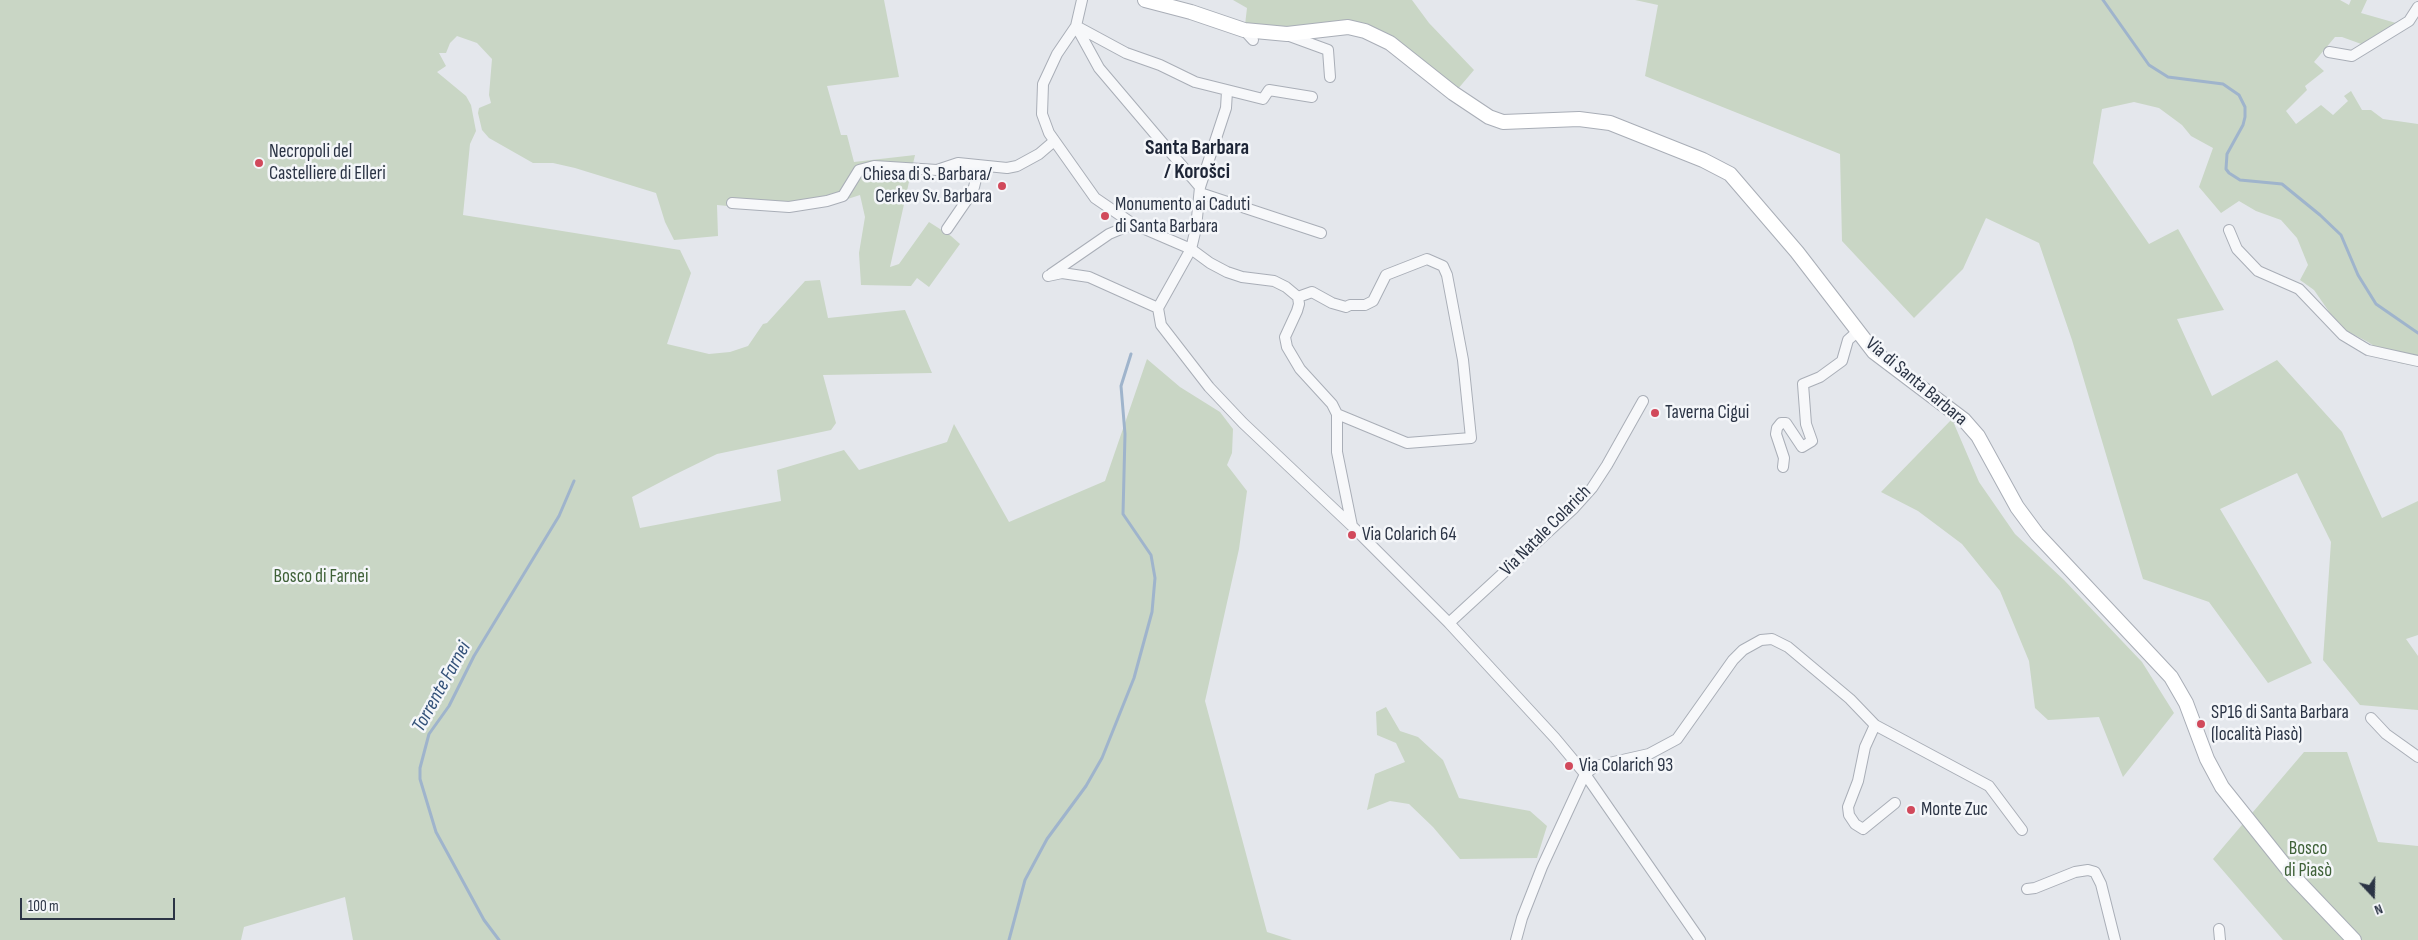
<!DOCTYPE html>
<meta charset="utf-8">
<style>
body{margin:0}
#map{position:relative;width:2418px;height:940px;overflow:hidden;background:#e4e7ec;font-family:"Sofia Sans Condensed",sans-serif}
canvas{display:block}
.north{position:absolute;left:2348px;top:870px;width:50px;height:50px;-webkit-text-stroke:4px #f4f6f9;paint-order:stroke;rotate:159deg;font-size:14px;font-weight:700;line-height:20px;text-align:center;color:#2b3445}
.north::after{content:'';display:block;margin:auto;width:18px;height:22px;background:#2b3445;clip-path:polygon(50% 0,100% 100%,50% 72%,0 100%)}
.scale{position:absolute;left:20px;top:898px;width:155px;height:22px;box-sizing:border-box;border:2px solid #2b3445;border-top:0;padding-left:6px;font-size:15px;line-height:18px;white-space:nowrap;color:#2b3445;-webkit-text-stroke:4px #f4f6f9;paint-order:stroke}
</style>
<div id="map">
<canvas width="2418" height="940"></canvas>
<div class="north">N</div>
<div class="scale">100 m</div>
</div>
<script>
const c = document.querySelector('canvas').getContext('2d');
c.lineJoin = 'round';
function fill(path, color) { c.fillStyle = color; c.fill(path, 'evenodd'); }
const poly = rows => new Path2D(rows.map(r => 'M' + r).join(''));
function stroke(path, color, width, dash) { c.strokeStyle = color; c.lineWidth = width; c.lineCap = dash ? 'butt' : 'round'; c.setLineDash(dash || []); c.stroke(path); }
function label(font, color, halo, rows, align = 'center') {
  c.font = font + ' "Sofia Sans Condensed",sans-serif'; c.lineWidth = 5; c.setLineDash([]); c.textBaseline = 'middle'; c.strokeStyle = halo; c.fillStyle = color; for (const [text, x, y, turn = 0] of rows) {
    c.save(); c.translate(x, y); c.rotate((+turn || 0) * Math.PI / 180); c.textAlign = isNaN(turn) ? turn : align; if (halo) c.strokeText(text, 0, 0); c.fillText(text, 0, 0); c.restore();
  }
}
const green = poly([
 [0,0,884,0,899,77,827,86,841,135,847,135,854,162,915,155,890,267,899,264,929,222,951,236,960,244,929,287,917,278,911,286,861,285,859,253,865,217,860,195,823,207,792,212,717,205,718,236,674,240,665,222,656,193,575,168,553,163,533,163,489,138,482,130,478,113,479,108,491,103,489,95,492,59,477,43,457,36,450,43,446,53,439,53,446,66,437,72,466,96,471,105,476,131,470,144,463,215,680,250,691,273,667,344,709,354,730,352,748,346,763,324,767,323,805,281,820,280,828,318,905,310,932,373,823,375,836,423,831,430,717,454,674,475,632,497,640,528,781,501,777,470,844,450,859,470,947,442,954,424,1009,522,1105,481,1147,359,1180,387,1220,412,1233,429,1232,453,1227,465,1247,491,1239,549,1205,701,1267,932,1292,940,353,940,345,897,244,927,241,940,0,940],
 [1233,0,1412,0,1429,23,1474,70,1457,90,1362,26,1288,29,1245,25,1247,8],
 [1635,0,2340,0,2349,5,2351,0,2367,0,2361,13,2403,25,2364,45,2342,37,2335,37,2314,62,2324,71,2305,86,2307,90,2286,111,2296,124,2321,105,2333,115,2348,101,2344,96,2351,91,2362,110,2371,110,2383,119,2418,124,2418,366,2399,363,2368,342,2347,331,2330,313,2314,290,2300,280,2308,265,2297,238,2281,220,2256,211,2239,201,2221,213,2199,187,2213,148,2191,136,2182,125,2159,108,2134,102,2102,109,2093,163,2149,244,2178,229,2224,310,2177,319,2212,396,2277,360,2342,432,2382,518,2418,501,2418,635,2406,639,2418,656,2418,710,2360,705,2323,660,2331,542,2297,473,2220,509,2312,663,2268,683,2209,602,2143,579,2072,340,2039,243,1986,218,1963,269,1914,318,1842,241,1840,154,1645,76,1658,5],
 [1952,419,1979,482,2015,534,2064,580,2142,662,2174,713,2123,777,2099,717,2048,720,2035,708,2029,661,2000,591,1962,544,1918,511,1881,492],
 [1386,707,1400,731,1418,737,1443,760,1459,798,1530,811,1547,826,1537,858,1460,859,1433,827,1409,804,1390,801,1367,810,1375,774,1405,762,1396,743,1377,735,1376,712],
 [2304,752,2347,752,2378,842,2418,846,2418,940,2283,940,2213,859]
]);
const stream = poly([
 [2103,0,2149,65,2168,77,2223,84,2239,95,2245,107,2245,117,2243,125,2227,154,2226,169,2229,173,2240,180,2282,184,2320,215,2341,235,2358,275,2376,304,2418,333],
 [499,940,484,920,436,832,420,779,420,768,429,734,449,706,474,656,559,516,574,481],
 [1009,940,1025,880,1047,839,1086,786,1102,758,1134,678,1152,612,1155,578,1151,555,1123,514,1125,434,1121,386,1131,354]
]);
const street = poly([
 [1082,0,1076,26,1057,54,1043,84,1042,114,1049,133,1095,198,1133,224,1191,249,1210,263,1227,272,1242,277,1274,281,1286,287,1298,297,1299,304,1297,311,1285,337,1287,347,1300,369,1332,404,1337,414,1337,452,1352,526],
 [1076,26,1126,53,1160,65,1195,82,1263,99,1269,90,1312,97],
 [1076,26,1099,68,1200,187],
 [1244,30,1253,40],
 [1287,35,1328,50,1330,77],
 [2329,52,2352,56,2409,21,2418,7],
 [1227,91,1226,108,1200,187,1196,228,1191,249,1158,308,1161,325,1209,387,1243,423,1352,526,1449,623,1555,738,1585,774,1700,940],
 [1200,193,1321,233],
 [732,203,789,207,827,201,843,196,859,170,874,166,937,170,958,163,1007,168,1017,166,1039,154,1053,142],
 [947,229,973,191,976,179,975,166],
 [2229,230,2237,249,2258,271,2299,289,2343,335,2368,350,2418,361],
 [1051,274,1109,234,1133,224],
 [1048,276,1062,273,1089,277,1158,308],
 [1298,297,1312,292,1332,303,1346,307,1350,305,1365,305,1373,301,1386,275,1427,259,1443,266,1447,275,1463,360,1471,438,1407,443,1337,414],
 [1783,467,1784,458,1776,434,1777,428,1781,423,1786,423,1802,447,1812,441,1806,424,1803,384,1820,377,1842,361,1848,340,1857,332],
 [1449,623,1574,508,1592,488,1607,465,1643,401],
 [2371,718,2386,734,2418,757],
 [1875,725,1865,747,1858,781,1848,807,1849,815,1855,824,1863,829,1895,803],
 [2027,889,2035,888,2075,872,2088,870,2095,872,2101,884,2115,940],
 [2219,929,2220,940],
 [1516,940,1522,918,1542,867,1585,774,1596,766,1649,754,1677,739,1733,660,1743,650,1761,640,1772,639,1788,647,1850,699,1875,725,1989,786,2022,830]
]);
const secondary = poly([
 [1145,0,1191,12,1244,30,1287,34,1348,27,1365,31,1390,43,1453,93,1489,117,1503,122,1579,119,1610,123,1703,160,1730,174,1797,252,1874,352,1964,420,1978,436,2017,507,2037,534,2171,677,2186,703,2207,759,2222,787,2294,877,2354,940]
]);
const markers = [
 [259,163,5,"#d1495b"],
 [1002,186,5,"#d1495b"],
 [1105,216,5,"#d1495b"],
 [1655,413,5,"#d1495b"],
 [1352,535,5,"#d1495b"],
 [2201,724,5,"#d1495b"],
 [1569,766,5,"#d1495b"],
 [1911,810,5,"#d1495b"]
];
const poiNames = [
 ["Necropoli del",269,152],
 ["Castelliere di Elleri",269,174],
 ["Chiesa di S. Barbara/",992,175,"right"],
 ["Cerkev Sv. Barbara",992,197,"right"],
 ["Monumento ai Caduti",1115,205],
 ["di Santa Barbara",1115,227],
 ["Taverna Cigui",1665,413],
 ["Via Colarich 64",1362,535],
 ["SP16 di Santa Barbara",2211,713],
 ["(località Piasò)",2211,735],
 ["Via Colarich 93",1579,766],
 ["Monte Zuc",1921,810]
];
const streetNames = [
 ["Via di Santa Barbara",1916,382,40],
 ["Via Natale Colarich",1546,531,-45]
];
const parkNames = [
 ["Bosco di Farnei",321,577],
 ["Bosco",2308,849],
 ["di Piasò",2308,871]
];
const waterNames = [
 ["Torrente Farnei",442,687,-61]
];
const quarterNames = [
 ["Santa Barbara",1197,149],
 ["/ Korošci",1197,173]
];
fill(green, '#c9d6c5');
stroke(stream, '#9fb4cc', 3);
stroke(street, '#a9aeb7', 12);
stroke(secondary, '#a9aeb7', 16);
stroke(street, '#f7f8fa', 10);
stroke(secondary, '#fff', 14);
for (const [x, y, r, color] of markers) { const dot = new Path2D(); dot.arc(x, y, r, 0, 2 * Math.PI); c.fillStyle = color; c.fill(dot); stroke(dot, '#f4f6f9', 2); }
label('19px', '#2b3445', '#f4f6f9', poiNames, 'left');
label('19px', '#2b3445', '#f4f6f9', streetNames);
label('19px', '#3f6138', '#f4f6f9', parkNames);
label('italic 20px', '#34527a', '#f4f6f9', waterNames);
label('bold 21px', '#1d2536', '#f4f6f9', quarterNames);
</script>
